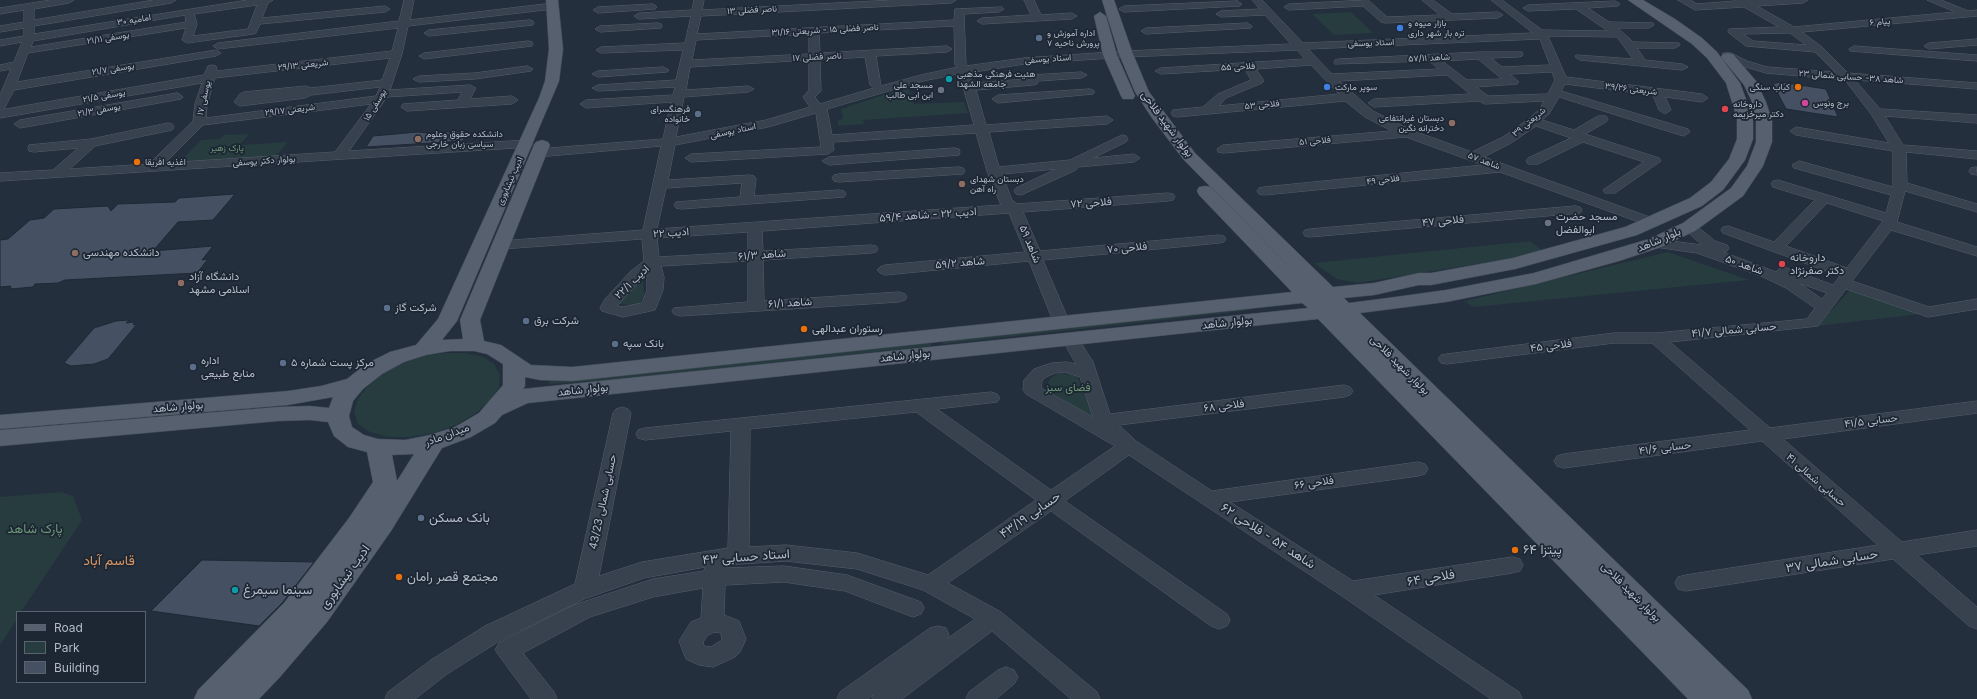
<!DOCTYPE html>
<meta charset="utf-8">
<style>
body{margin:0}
#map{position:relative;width:1977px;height:699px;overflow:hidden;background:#242f3e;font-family:Inter,sans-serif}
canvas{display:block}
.legend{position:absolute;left:16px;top:611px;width:130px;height:72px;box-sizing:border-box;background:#1d2633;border:1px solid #59626f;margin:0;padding:5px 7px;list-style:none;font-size:12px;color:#b4bcc9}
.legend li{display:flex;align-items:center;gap:8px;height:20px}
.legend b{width:20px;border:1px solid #59626f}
</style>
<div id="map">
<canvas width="1977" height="699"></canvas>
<ul class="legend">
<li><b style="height:5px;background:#56606e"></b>Road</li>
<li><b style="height:11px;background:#263c3f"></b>Park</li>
<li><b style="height:11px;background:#455162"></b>Building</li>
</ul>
</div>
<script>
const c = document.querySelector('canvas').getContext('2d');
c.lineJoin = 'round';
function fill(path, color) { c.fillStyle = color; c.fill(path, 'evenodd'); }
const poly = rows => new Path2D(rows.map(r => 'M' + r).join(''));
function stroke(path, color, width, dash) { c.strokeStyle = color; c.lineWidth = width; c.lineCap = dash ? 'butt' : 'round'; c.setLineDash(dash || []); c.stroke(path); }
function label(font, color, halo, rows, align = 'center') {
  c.font = font + ' Inter,Vazirmatn,sans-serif'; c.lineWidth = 3.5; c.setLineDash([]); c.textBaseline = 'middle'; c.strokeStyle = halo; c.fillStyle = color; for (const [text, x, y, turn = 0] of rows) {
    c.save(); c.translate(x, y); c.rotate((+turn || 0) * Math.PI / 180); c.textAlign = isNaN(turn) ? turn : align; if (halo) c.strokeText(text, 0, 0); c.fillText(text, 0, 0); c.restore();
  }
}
const green = poly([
 [1351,12,1373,33,1334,35,1312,14],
 [908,87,914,104,964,102,968,113,863,120,864,124,838,126,838,120,843,119,841,109],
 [249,134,240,145,288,142,276,156,179,163,201,140,220,139,224,135],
 [1530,241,1545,253,1358,283,1337,279,1314,263],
 [1668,252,1749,280,1473,307,1465,301],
 [643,273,644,295,639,306,619,304,622,298],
 [1851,289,1920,314,1817,326],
 [1277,304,1243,311,943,344,942,341],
 [931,342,931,346,598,381,549,384,550,380],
 [446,353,466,353,483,357,494,364,500,375,499,387,491,400,476,413,456,425,433,433,410,437,388,437,370,432,358,424,354,412,358,399,368,386,383,373,403,363,424,356],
 [1059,373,1077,376,1094,416,1079,410,1048,390,1046,385,1052,377],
 [61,492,73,496,82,520,21,612,17,612,17,619,0,645,0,497]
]);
const building = poly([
 [1780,82,1826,89,1838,117,1786,109,1773,84,1780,82],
 [468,131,463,141,366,147,373,136,418,132,426,133,468,131],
 [235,194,213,220,178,222,153,251,213,246,202,260,208,259,197,273,65,280,58,283,35,284,33,287,10,289,11,286,0,287,0,240,8,239,30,220,44,218,54,209,108,206,111,211,118,204,175,202,179,198,235,194],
 [129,320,126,323,135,322,133,325,137,324,108,359,94,364,71,366,64,363,94,328,116,321,129,320],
 [202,560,314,562,283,602,259,626,151,611,202,560]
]);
const minor = poly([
 [51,0,74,0,69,3,34,9,34,20,154,0,176,0,171,3,34,26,34,34,248,0,273,0,268,3,262,18,385,6,390,9,385,12,260,24,256,33,253,34,187,43,182,40,186,28,28,53,17,82,216,50,221,53,216,56,14,90,4,109,0,110,0,95,11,69,0,71,0,65,14,62,22,42,0,46,0,40,24,36,24,28,0,32,0,26,24,22,24,10,0,14,0,8,51,0],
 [257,5,248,29,193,36,197,24,194,14,257,5],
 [185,15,186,22,31,47,33,41,185,15],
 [404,0,414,0,410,20,553,3,558,6,553,9,408,26,402,54,390,90,470,85,476,88,470,99,512,96,518,100,512,104,407,111,401,107,403,104,458,100,462,92,387,97,349,151,527,140,531,141,533,144,531,147,0,181,0,173,53,170,78,148,34,152,29,151,28,148,29,145,91,139,168,123,172,124,174,127,172,130,95,146,70,169,149,164,193,121,195,104,202,83,0,118,0,110,204,75,208,66,212,65,216,66,217,71,392,51,398,28,218,49,213,46,218,43,399,21,404,0],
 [390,58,382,80,311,88,306,86,244,92,240,94,234,102,240,106,305,98,311,95,380,87,376,96,206,118,207,104,215,78,390,58],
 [371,104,335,152,165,163,203,125,371,104],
 [694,0,704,0,702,10,894,0,956,0,951,3,701,16,697,34,954,20,955,9,1002,7,1004,9,999,12,964,14,966,66,1024,58,1126,51,1291,44,1265,15,1221,17,1216,14,1221,11,1260,9,1252,0,1262,0,1303,43,1533,33,1491,0,1502,0,1542,30,1608,31,1576,9,1528,11,1523,8,1528,5,1615,1,1620,4,1618,6,1588,8,1609,22,1653,23,1654,25,1649,28,1618,28,1633,42,1679,43,1680,45,1675,48,1637,48,1645,60,1682,64,1688,67,1682,70,1580,60,1575,57,1576,55,1633,59,1617,37,1548,36,1566,77,1702,94,1708,98,1702,102,1665,97,1671,110,1665,114,1659,110,1653,95,1565,84,1561,91,1688,129,1690,132,1684,136,1680,135,1559,97,1549,114,1542,120,1574,130,1598,116,1606,116,1608,119,1606,122,1585,134,1659,158,1661,161,1615,193,1605,193,1603,190,1644,162,1583,142,1538,164,1528,164,1526,161,1528,158,1571,138,1536,126,1511,143,1484,157,1655,219,1657,222,1655,225,1650,226,1500,172,1264,195,1259,194,1257,191,1259,188,1264,187,1483,165,1406,137,1223,153,1218,152,1217,149,1223,145,1392,131,1365,117,1345,101,1177,117,1173,116,1171,113,1173,110,1203,107,1218,94,1251,80,1245,69,1161,74,1155,71,1161,68,1305,59,1297,50,1126,57,1024,64,968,73,973,83,1027,79,1028,76,1032,75,1081,72,1087,75,1081,78,1038,81,1037,84,1033,85,976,90,986,125,1107,116,1113,120,1107,124,989,132,999,167,1070,160,1122,135,1126,136,1128,139,1126,142,1093,158,1134,154,1140,158,1134,162,1078,167,1076,170,1021,195,1016,194,1014,191,1016,188,1056,169,1002,174,1012,200,1017,204,1168,193,1173,194,1175,197,1173,200,1168,201,1023,212,1040,251,1219,235,1224,236,1226,239,1224,242,1219,243,1043,260,1069,321,1067,324,1061,326,1055,324,1053,321,1029,261,885,275,880,273,877,270,880,267,885,265,1025,252,1009,213,762,231,763,251,871,245,876,246,878,249,876,252,871,253,763,260,764,301,899,292,905,294,907,297,905,300,899,302,680,316,674,314,672,311,674,308,748,302,748,261,661,266,664,277,663,290,655,310,623,317,602,311,600,308,605,299,631,271,644,261,642,239,501,249,496,248,494,245,496,242,501,241,643,230,661,146,538,157,532,153,538,149,663,139,671,102,586,108,580,104,586,100,673,95,675,87,598,91,592,88,598,85,676,80,683,50,601,53,596,50,601,47,685,43,691,16,639,19,634,16,639,13,692,10,694,0],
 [954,26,955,65,958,67,921,75,881,86,876,56,947,52,952,49,947,46,820,53,819,33,954,26],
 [809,34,809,54,692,60,696,40,809,34],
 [1540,39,1550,65,1502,67,1491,58,1518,57,1522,56,1523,54,1522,52,1480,52,1339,59,1335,60,1334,62,1335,64,1429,61,1439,69,1332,74,1308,49,1540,39],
 [865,57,870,85,874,88,820,104,815,97,821,91,820,60,865,57],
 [1478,59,1502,79,1467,80,1442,61,1478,59],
 [809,60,809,90,803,97,810,107,766,120,676,137,684,97,748,92,754,89,748,86,686,90,690,67,809,60],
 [1311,65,1339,94,1219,106,1226,98,1262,83,1264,81,1256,69,1311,65],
 [1552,72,1555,80,1548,94,1488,96,1476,87,1517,84,1519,82,1510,74,1552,72],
 [957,74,963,87,974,125,832,135,827,109,923,81,957,74],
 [1447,75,1470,94,1374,99,1368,103,1374,107,1479,101,1485,104,1544,101,1540,109,1530,118,1503,137,1472,152,1411,130,1373,111,1339,81,1447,75],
 [816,113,821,147,691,154,685,158,691,162,828,154,834,150,833,142,976,133,987,171,1001,205,657,229,666,188,742,183,740,197,676,202,674,205,676,208,681,209,844,197,846,194,844,191,839,190,754,196,756,179,754,176,749,175,668,180,675,145,768,127,816,113],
 [748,232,748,252,659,257,657,238,748,232],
 [647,273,647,290,642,303,623,307,617,306,647,273],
 [1024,0,1034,0,1041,15,1072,13,1077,16,1072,19,982,24,977,21,982,18,1031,15,1024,0],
 [1368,0,1387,17,1440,15,1422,0,1433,0,1452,14,1498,12,1503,15,1498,18,1385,23,1381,22,1363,6,1289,10,1284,7,1289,4,1368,0],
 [1678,0,1690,0,1697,4,1735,1,1734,0,1808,0,1803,3,1757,6,1794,27,1955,12,1927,0,1941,0,1968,11,1977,10,1977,16,1802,32,1822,47,1848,73,1977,83,1977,89,1855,80,1880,109,1977,115,1977,123,1885,116,1903,145,1977,151,1977,159,1906,152,1907,183,1977,204,1977,212,1905,191,1897,222,1977,247,1977,256,1891,230,1852,281,1929,307,1977,299,1977,309,1928,317,1846,289,1818,326,1670,342,1770,428,1977,401,1977,413,1783,439,1902,542,1977,530,1977,546,1917,555,1977,607,1977,629,1969,626,1893,559,1686,591,1678,589,1675,583,1678,577,1686,575,1878,545,1762,441,1564,468,1557,466,1554,461,1557,456,1564,454,1750,430,1652,343,1614,343,1447,364,1441,363,1438,359,1441,355,1447,354,1614,333,1656,333,1807,319,1815,308,1786,288,1761,276,1697,253,1655,247,1650,246,1648,243,1650,240,1655,239,1702,245,1682,227,1684,224,1689,223,1694,224,1715,241,1727,245,1729,248,1727,251,1723,252,1776,272,1779,269,1784,267,1833,285,1840,276,1723,233,1721,230,1723,227,1728,226,1774,242,1815,200,1773,187,1771,184,1773,181,1778,180,1886,213,1891,195,1794,168,1792,165,1799,161,1893,187,1893,151,1796,135,1790,131,1796,127,1889,143,1871,114,1845,80,1766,73,1739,65,1722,55,1723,53,1731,53,1747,61,1767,67,1835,72,1815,52,1746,46,1729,33,1728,31,1729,29,1779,27,1744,7,1695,10,1678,0],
 [1790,33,1806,45,1753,41,1743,34,1790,33],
 [1827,203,1883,221,1847,268,1786,246,1827,203],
 [1799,283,1827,293,1822,299,1799,283],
 [1237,1,1242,4,1240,6,1124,12,1119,9,1124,6,1237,1],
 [652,4,655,5,657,7,655,9,598,13,593,10,598,7,652,4],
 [529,20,533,21,534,23,533,25,429,36,424,33,429,30,529,20],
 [657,23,661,24,662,26,661,28,600,32,595,29,600,26,657,23],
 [1247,23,1252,26,1251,28,1146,34,1141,31,1146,28,1247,23],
 [1977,39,1977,45,1929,49,1924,46,1929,43,1977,39],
 [528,41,532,42,533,44,532,46,424,59,419,56,424,53,528,41],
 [1854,46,1977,55,1977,61,1850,51,1849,49,1854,46],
 [527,66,533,69,531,71,475,79,419,82,413,79,419,76,475,73,527,66],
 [663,67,669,70,667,72,598,77,592,74,598,71,663,67],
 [1089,89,1093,90,1095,92,1093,94,998,103,992,99,998,95,1089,89],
 [177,93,181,95,183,97,181,99,20,128,14,124,20,120,177,93],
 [954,148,959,149,960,152,959,155,829,165,822,161,829,157,954,148],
 [958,167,963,168,965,171,963,174,839,182,834,181,832,178,834,175,839,174,958,167],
 [1976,167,1977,175,1971,174,1969,171,1971,168,1976,167],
 [1575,206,1580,207,1582,210,1580,213,1310,237,1305,236,1303,233,1305,230,1310,229,1575,206],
 [1070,334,1076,335,1093,362,1110,414,1344,385,1350,387,1353,391,1350,395,1344,397,1119,425,1136,441,1212,491,1418,462,1425,464,1428,469,1425,474,1418,476,1230,502,1353,581,1512,557,1520,559,1523,565,1520,571,1512,573,1374,595,1519,692,1522,699,1491,699,1342,596,1129,455,1065,501,1227,614,1230,620,1227,626,1219,629,1211,626,1051,511,948,583,1001,612,1097,692,1100,699,1071,699,992,631,902,699,872,699,874,694,868,699,837,699,840,692,930,628,938,626,946,628,949,635,947,639,975,619,923,590,857,569,786,561,724,565,726,568,784,566,847,575,921,602,924,608,921,614,913,617,845,591,784,582,725,585,724,615,739,621,746,639,740,652,735,657,713,667,699,665,686,659,679,641,691,622,701,618,703,588,653,597,590,617,523,653,554,692,557,699,531,699,495,650,499,643,574,605,653,579,704,571,705,567,644,578,584,599,501,640,447,674,415,699,385,699,388,692,431,660,485,626,575,584,613,413,616,409,622,407,628,409,631,413,599,576,642,562,728,548,731,431,645,440,638,438,636,434,638,430,645,428,991,392,997,394,1000,398,997,402,937,409,1051,490,1115,446,1026,394,1023,390,1024,380,1034,369,1052,363,1066,362,1076,364,1062,339,1064,335,1070,334],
 [1065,372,1080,377,1093,417,1041,388,1042,381,1046,377,1055,373,1065,372],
 [916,412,1036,500,928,575,857,553,786,545,749,547,750,429,916,412],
 [714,632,721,633,722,640,711,647,704,646,703,642,707,636,714,632],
 [1006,667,1014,670,1018,677,1014,684,996,699,966,699,969,692,998,670,1006,667]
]);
const major = poly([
 [546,0,558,0,563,49,559,81,457,321,442,340,463,339,460,320,534,145,536,142,542,140,548,142,550,145,480,320,484,341,501,345,531,365,572,367,1292,292,1199,195,1197,191,1199,187,1205,186,1211,187,1312,290,1183,159,1152,118,1135,92,1119,54,1102,0,1114,0,1133,54,1149,92,1195,153,1333,287,1374,283,1419,273,1431,273,1513,258,1625,227,1690,198,1711,182,1729,159,1737,139,1737,118,1726,83,1707,58,1692,44,1628,0,1643,0,1675,19,1702,38,1717,52,1740,83,1753,118,1753,139,1745,160,1723,190,1702,206,1637,235,1515,269,1431,285,1419,285,1374,295,1344,298,1349,303,1388,298,1446,290,1534,273,1649,239,1683,223,1731,188,1747,166,1756,142,1756,121,1752,102,1744,85,1721,57,1723,54,1728,53,1733,54,1756,81,1766,102,1772,121,1772,142,1763,166,1743,196,1695,231,1661,247,1619,261,1536,284,1446,302,1360,313,1748,690,1752,699,1688,699,1318,319,528,403,502,415,495,423,471,437,442,448,391,531,327,622,280,677,259,699,194,699,198,690,284,603,349,518,373,482,367,452,348,447,334,436,328,422,310,420,278,421,0,446,0,430,278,407,310,406,329,408,333,397,288,405,0,429,0,415,288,391,321,386,347,379,366,364,390,352,416,345,438,319,539,98,545,81,549,49,546,0],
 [1302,303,1308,308,523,389,525,386,525,377,540,380,572,381,1302,303],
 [450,351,474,351,487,354,503,364,503,385,479,413,455,427,430,435,405,440,378,439,364,435,352,427,349,416,353,401,363,389,382,374,404,362,426,355,450,351],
 [414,454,397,481,392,455,414,454],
 [1100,12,1106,16,1117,55,1135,96,1133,99,1123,99,1121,96,1103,55,1094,16,1100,12]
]);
const markers = [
 [1400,28,4,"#3f7fe0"],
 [1039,38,4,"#5c6f8a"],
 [949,79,4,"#0f9aa8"],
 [1327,87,4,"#3f7fe0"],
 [1798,87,4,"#e8710a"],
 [941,90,4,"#6b7280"],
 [1805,103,4,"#d1479c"],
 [1725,109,4,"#e0444e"],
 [698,114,4,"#5c6f8a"],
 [1452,123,4,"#8d6e63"],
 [418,139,4,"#8d6e63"],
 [137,162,4,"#e8710a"],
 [962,184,4,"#8d6e63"],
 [1548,223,4,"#6b7280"],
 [75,253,4,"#8d6e63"],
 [1782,264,4,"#e0444e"],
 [181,283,4,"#8d6e63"],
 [387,308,4,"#5c6f8a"],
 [526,321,4,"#5c6f8a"],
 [804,329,4,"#e8710a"],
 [615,344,4,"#5c6f8a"],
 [283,363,4,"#5c6f8a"],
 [193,367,4,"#5c6f8a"],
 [421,518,4,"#5c6f8a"],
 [1515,550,4,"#e8710a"],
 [399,577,4,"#e8710a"],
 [235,590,4,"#0f9aa8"]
];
const farStreetnames = [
 ["ناصر فضلی ۱۳",752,10,-3],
 ["امامیه ۳۰",134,20,-9],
 ["پیام ۶",1880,22,-5],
 ["ناصر فضلی ۱۵ - شریعتی ۳۱/۱۶",825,30,-3],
 ["یوسفی ۲۱/۱۱",108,38,-9],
 ["استاد یوسفی",1371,43,-2],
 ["ناصر فضلی ۱۷",817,57,-3],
 ["شاهد ۵۷/۱۱",1429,58,-3],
 ["استاد یوسفی",1048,59,-4],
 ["شریعتی ۲۹/۱۳",303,65,-6],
 ["فلاحی ۵۵",1238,67,-3],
 ["یوسفی ۲۱/۷",113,69,-9],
 ["شاهد ۳۸- حسابی شمالی ۲۳",1851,77,4],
 ["شریعتی ۳۹/۲۶",1631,89,7],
 ["یوسفی ۲۱/۵",104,96,-10],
 ["یوسفی ۱۷",204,98,-77],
 ["یوسفی ۱۵",375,105,-59],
 ["فلاحی ۵۳",1262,105,-5],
 ["یوسفی ۲۱/۳",99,110,-10],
 ["شریعتی ۲۹/۱۷",290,110,-7],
 ["شریعتی ۳۹",1529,122,-40],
 ["استاد یوسفی",733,131,-12],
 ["فلاحی ۵۱",1315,141,-5],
 ["بولوار دکتر یوسفی",264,161,-4],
 ["شاهد ۵۷",1484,161,21],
 ["فلاحی ۴۹",1383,180,-6],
 ["ادیب نیشابوری",510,181,-66]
];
const farPoinames = [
 ["بازار میوه و",1408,23],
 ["تره بار شهر داری",1408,33],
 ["اداره آموزش و",1047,33],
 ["پرورش ناحیه ۷",1047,43],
 ["هئیت فرهنگی مذهبی",957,74],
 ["جامعه الشهدا",957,84],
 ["مسجد علی",933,85,"right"],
 ["ابن ابی طالب",933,95,"right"],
 ["سوپر مارکت",1335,87],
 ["کباب سنگی",1790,87,"right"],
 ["برج ونوس",1813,103],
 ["داروخانه",1733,104],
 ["دکتر میرخزیمه",1733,114],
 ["فرهنگسرای",690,109,"right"],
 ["خانواده",690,119,"right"],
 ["دبستان غیرانتفاعی",1444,118,"right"],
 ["دخترانه نگین",1444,128,"right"],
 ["دانشکده حقوق وعلوم",426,134],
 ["سیاسی زبان خارجی",426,144],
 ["اغذیه افریقا",145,162],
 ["دبستان شهدای",970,179],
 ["راه آهن",970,189]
];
const farParknames = [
 ["پارک زهیر",227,148]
];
const streetNames = [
 ["بولوار شهید فلاحی",1167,124,53],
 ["فلاحی ۷۲",1091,203,-4],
 ["ادیب ۲۲ - شاهد ۵۹/۴",928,215,-4],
 ["فلاحی ۴۷",1443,221,-5],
 ["ادیب ۲۲",671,233,-4],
 ["بلوار شاهد",1659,240,-23],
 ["شاهد ۵۹",1030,244,67],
 ["فلاحی ۷۰",1127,248,-5],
 ["شاهد ۶۱/۳",762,255,-4],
 ["شاهد ۵۹/۲",960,263,-5],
 ["شاهد ۵۰",1744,265,20],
 ["ادیب ۲۲/۱",632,282,-44],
 ["شاهد ۶۱/۱",790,303,-3],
 ["بولوار شاهد",1227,323,-6],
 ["حسابی شمالی ۴۱/۷",1734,330,-5],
 ["فلاحی ۴۵",1551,346,-7],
 ["بولوار شاهد",905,356,-6],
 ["بولوار شهید فلاحی",1400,365,45],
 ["بولوار شاهد",583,390,-6],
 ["فلاحی ۶۸",1224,406,-7],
 ["بولوار شاهد",178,407,-5],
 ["حسابی ۴۱/۵",1871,421,-7],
 ["میدان مادر",447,435,-20],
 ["حسابی ۴۱/۶",1665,448,-7],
 ["حسابی شمالی ۴۱",1816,480,41],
 ["فلاحی ۶۶",1314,483,-8],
 ["حسابی شمالی 43/23",603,502,-78],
 ["بولوار شهید فلاحی",1631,592,45]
];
const poiNames = [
 ["مسجد حضرت",1556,217],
 ["ابوالفضل",1556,230],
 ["دانشکده مهندسی",83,253],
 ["داروخانه",1790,258],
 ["دکتر صفرنژاد",1790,271],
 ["دانشگاه آزاد",189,277],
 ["اسلامی مشهد",189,290],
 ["شرکت گاز",395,308],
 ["شرکت برق",534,321],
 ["رستوران عبدالهی",812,329],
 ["بانک سپه",623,344],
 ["اداره",201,361],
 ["منابع طبیعی",201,374],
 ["مرکز پست شماره ۵",291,363]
];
const parkNames = [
 ["فضای سبز",1068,388]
];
const nearStreetnames = [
 ["حسابی ۴۳/۱۹",1030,515,-35],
 ["شاهد ۵۴ - فلاحی ۶۲",1268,536,33],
 ["استاد حسابی ۴۳",746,557,-4],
 ["حسابی شمالی ۳۷",1832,561,-9],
 ["ادیب نیشابوری",345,577,-54],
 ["فلاحی ۶۴",1431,578,-9]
];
const nearPoinames = [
 ["بانک مسکن",429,518],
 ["پیتزا ۶۴",1523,550],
 ["مجتمع قصر رامان",407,577],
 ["سینما سیمرغ",243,590]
];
const nearParknames = [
 ["پارک شاهد",35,529]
];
const nearNeighbourhoodnames = [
 ["قاسم آباد",109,561]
];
fill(green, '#263c3f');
fill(building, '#455162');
stroke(building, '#1f2835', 1);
stroke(minor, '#565f6c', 1);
stroke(major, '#414a57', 1);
fill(minor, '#38414e');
fill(major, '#56606e');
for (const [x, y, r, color] of markers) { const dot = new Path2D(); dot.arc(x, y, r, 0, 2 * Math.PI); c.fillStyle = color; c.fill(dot); stroke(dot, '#1d2633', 1.5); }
label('9px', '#b4bcc9', '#1d2633', farStreetnames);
label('9px', '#b4bcc9', '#1d2633', farPoinames, 'left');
label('9px', '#6b9a76', '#1d2633', farParknames);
label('11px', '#b4bcc9', '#1d2633', streetNames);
label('11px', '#b4bcc9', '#1d2633', poiNames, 'left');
label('11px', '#6b9a76', '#1d2633', parkNames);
label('13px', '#b4bcc9', '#1d2633', nearStreetnames);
label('13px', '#b4bcc9', '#1d2633', nearPoinames, 'left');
label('13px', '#6b9a76', '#1d2633', nearParknames);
label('14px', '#d59563', '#1d2633', nearNeighbourhoodnames);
</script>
